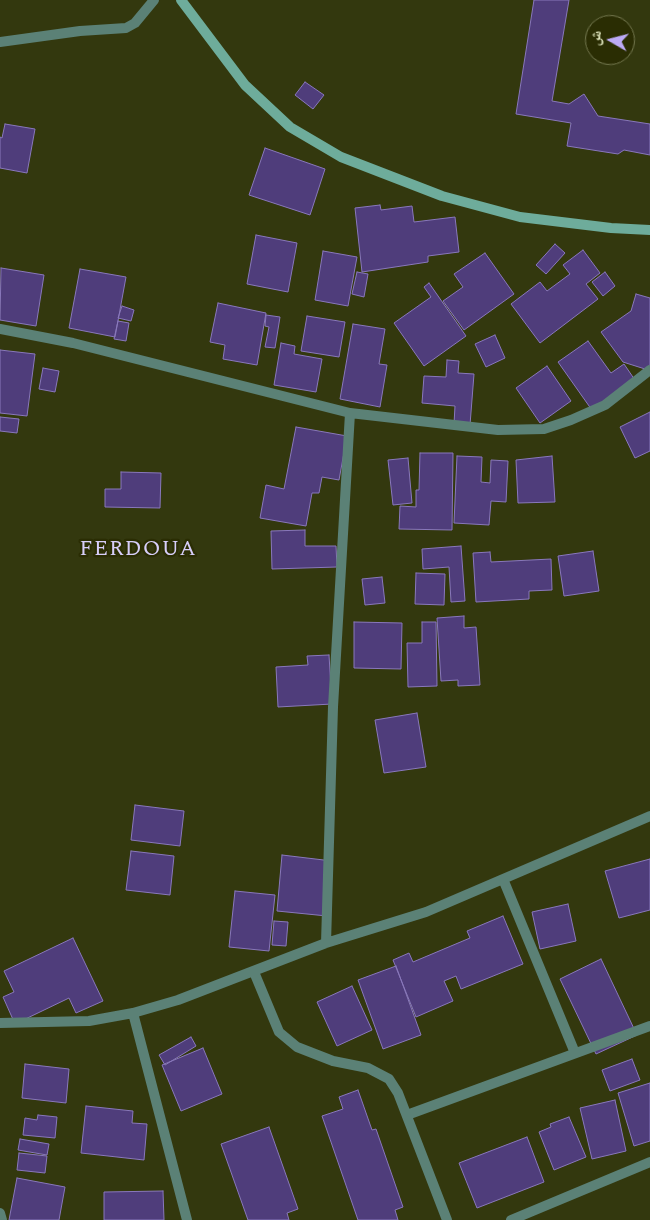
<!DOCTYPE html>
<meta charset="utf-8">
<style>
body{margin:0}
#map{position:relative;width:650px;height:1220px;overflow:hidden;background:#33380e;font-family:Spectral,"Noto Naskh Arabic",serif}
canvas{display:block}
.north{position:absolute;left:585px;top:15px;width:50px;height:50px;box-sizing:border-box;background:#2a2d03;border:1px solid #74784f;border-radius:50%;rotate:278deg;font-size:14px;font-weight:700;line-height:20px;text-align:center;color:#e2e8c1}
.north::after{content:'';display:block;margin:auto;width:18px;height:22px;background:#bcaaf6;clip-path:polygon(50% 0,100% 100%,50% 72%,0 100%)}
</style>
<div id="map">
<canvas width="650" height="1220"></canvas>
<div class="north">ش</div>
</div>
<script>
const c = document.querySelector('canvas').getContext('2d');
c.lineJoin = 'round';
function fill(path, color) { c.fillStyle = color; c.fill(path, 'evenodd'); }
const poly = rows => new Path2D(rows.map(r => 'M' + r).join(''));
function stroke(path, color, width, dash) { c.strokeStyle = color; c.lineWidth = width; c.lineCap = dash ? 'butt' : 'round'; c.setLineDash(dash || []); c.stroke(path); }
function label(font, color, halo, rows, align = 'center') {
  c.font = font + ' Spectral,serif'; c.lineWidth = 4.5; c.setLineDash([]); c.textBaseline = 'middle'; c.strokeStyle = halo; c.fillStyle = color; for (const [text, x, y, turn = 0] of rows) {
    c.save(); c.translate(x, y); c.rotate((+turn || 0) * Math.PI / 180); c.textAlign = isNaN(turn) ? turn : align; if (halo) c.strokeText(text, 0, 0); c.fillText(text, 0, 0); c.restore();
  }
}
const building = poly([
 [534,0,569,0,552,101,569,104,584,94,598,116,650,124,650,155,624,150,618,154,567,146,571,123,516,114,534,0],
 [305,82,324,95,313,109,295,95,305,82],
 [5,124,35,129,27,173,0,168,0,137,2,138,5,124],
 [265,148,325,169,310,215,249,195,265,148],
 [380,205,381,210,412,206,414,222,455,217,459,252,428,256,428,262,362,272,355,208,380,205],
 [256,235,297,243,288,292,247,284,256,235],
 [555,244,565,253,546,274,536,265,555,244],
 [583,250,600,273,586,284,598,299,540,343,511,304,540,282,547,291,570,274,563,265,583,250],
 [323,251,357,257,348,306,315,300,323,251],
 [485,253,514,294,464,330,443,301,463,287,454,274,485,253],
 [1,268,44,275,36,326,0,320,1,268],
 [80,269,126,277,115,337,69,328,80,269],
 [357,272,368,274,364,297,352,294,357,272],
 [605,272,615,286,603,296,592,282,605,272],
 [429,283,466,336,424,366,394,323,431,297,424,287,429,283],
 [636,294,650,298,650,365,645,369,623,362,601,332,631,311,636,294],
 [218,303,266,313,257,365,223,359,225,345,210,342,218,303],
 [122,306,134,310,131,321,118,318,122,306],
 [266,315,280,317,275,348,265,347,269,327,265,326,266,315],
 [307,316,345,322,339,357,301,351,307,316],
 [118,321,129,323,126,341,114,339,118,321],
 [353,324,385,329,379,364,387,365,380,407,340,399,353,324],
 [495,335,505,358,486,367,475,344,495,335],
 [588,341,611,373,624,364,637,383,594,413,558,362,588,341],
 [281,343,295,346,294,354,322,359,316,392,274,385,281,343],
 [0,350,35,354,27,416,0,413,0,350],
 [447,360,459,361,458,373,474,374,470,425,454,424,455,406,422,403,424,376,446,377,447,360],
 [547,366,571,401,540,423,516,388,547,366],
 [43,368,59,371,55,392,39,389,43,368],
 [650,412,650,451,635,458,620,427,650,412],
 [0,417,19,419,17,433,0,431,0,417],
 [296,427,347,436,339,480,322,477,319,493,312,493,306,526,260,518,266,485,284,489,296,427],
 [420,453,453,453,452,530,399,529,400,506,416,507,416,490,419,490,420,453],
 [457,456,482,457,481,482,490,483,491,460,508,461,506,502,491,501,489,525,454,523,457,456],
 [552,456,555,502,518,503,516,460,552,456],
 [408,458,412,503,393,505,388,460,408,458],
 [121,472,161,473,160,508,105,507,105,489,121,489,121,472],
 [305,530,305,546,336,546,337,567,272,569,271,531,305,530],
 [461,546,465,601,451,602,449,567,423,569,422,549,461,546],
 [593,551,599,591,564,596,558,556,593,551],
 [490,552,491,562,551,559,552,590,529,591,529,599,476,602,473,553,490,552],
 [416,573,445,574,444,605,415,604,416,573],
 [382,577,385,603,365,605,362,579,382,577],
 [464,616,464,628,476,627,480,685,458,686,458,680,441,681,437,618,464,616],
 [354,622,402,623,401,669,354,668,354,622],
 [422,622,436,622,437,686,408,687,407,643,422,643,422,622],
 [329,655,332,704,278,707,276,667,308,665,307,656,329,655],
 [417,713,426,767,384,773,375,720,417,713],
 [135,805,184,811,180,846,131,840,135,805],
 [131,851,174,856,170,895,126,890,131,851],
 [282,855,332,861,327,916,277,911,282,855],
 [650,859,650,910,619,918,605,871,650,859],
 [235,891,275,895,269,951,229,947,235,891],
 [568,904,576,941,540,949,532,912,568,904],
 [503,916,523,964,461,989,456,976,444,981,453,1001,416,1017,393,960,409,953,413,962,470,938,467,931,503,916],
 [274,921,288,922,286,946,272,945,274,921],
 [73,938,103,1001,76,1013,69,998,15,1024,3,997,14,992,4,971,73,938],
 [601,959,637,1035,596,1054,560,979,601,959],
 [396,966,421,1035,383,1049,358,980,396,966],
 [352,986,372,1030,337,1046,317,1002,352,986],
 [191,1037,196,1046,165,1065,159,1055,191,1037],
 [203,1048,222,1094,181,1111,162,1065,203,1048],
 [632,1059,640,1080,610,1091,602,1070,632,1059],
 [25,1064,69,1069,66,1103,22,1098,25,1064],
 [650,1083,650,1141,634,1146,618,1093,650,1083],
 [358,1090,372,1130,376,1129,403,1207,395,1210,398,1220,358,1220,322,1116,343,1109,339,1097,358,1090],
 [615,1100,626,1151,592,1159,580,1108,615,1100],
 [86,1106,133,1111,132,1123,147,1124,144,1160,81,1153,86,1106],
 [38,1115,57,1117,55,1138,23,1135,25,1118,37,1120,38,1115],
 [569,1117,586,1157,554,1170,539,1132,551,1127,550,1124,569,1117],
 [269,1127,298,1209,287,1213,289,1220,248,1220,221,1144,269,1127],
 [527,1137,544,1182,477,1208,459,1163,527,1137],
 [20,1139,49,1144,47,1155,18,1150,20,1139],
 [19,1153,47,1156,45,1173,17,1170,19,1153],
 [17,1178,65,1187,59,1220,9,1220,17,1178],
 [163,1191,164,1220,104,1220,104,1192,163,1191]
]);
const street = poly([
 [0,42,80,31,126,28,135,23,154,0],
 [0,329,73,343,350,413,498,430,544,429,571,420,605,405,650,370],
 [503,879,575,1053],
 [326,943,333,707,350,413],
 [254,972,279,1032,297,1047,333,1061,368,1068,389,1079,398,1093,447,1220],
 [133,1013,187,1220],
 [0,1023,89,1021,133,1013,178,1000,326,943,426,912,650,816],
 [407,1115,650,1026],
 [0,1213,2,1220],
 [511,1220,650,1162]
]);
const secondary = poly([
 [181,0,245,85,290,127,341,157,442,196,520,217,611,228,650,230]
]);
const quarterNames = [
 ["FERDOUA",138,551]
];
fill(building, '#4f3d7b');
stroke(building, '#8978bc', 1);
stroke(street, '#5b8176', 10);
stroke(secondary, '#6eac9b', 10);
c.letterSpacing = '1px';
label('22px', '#d7cef9', '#2a2d03', quarterNames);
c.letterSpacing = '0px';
</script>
